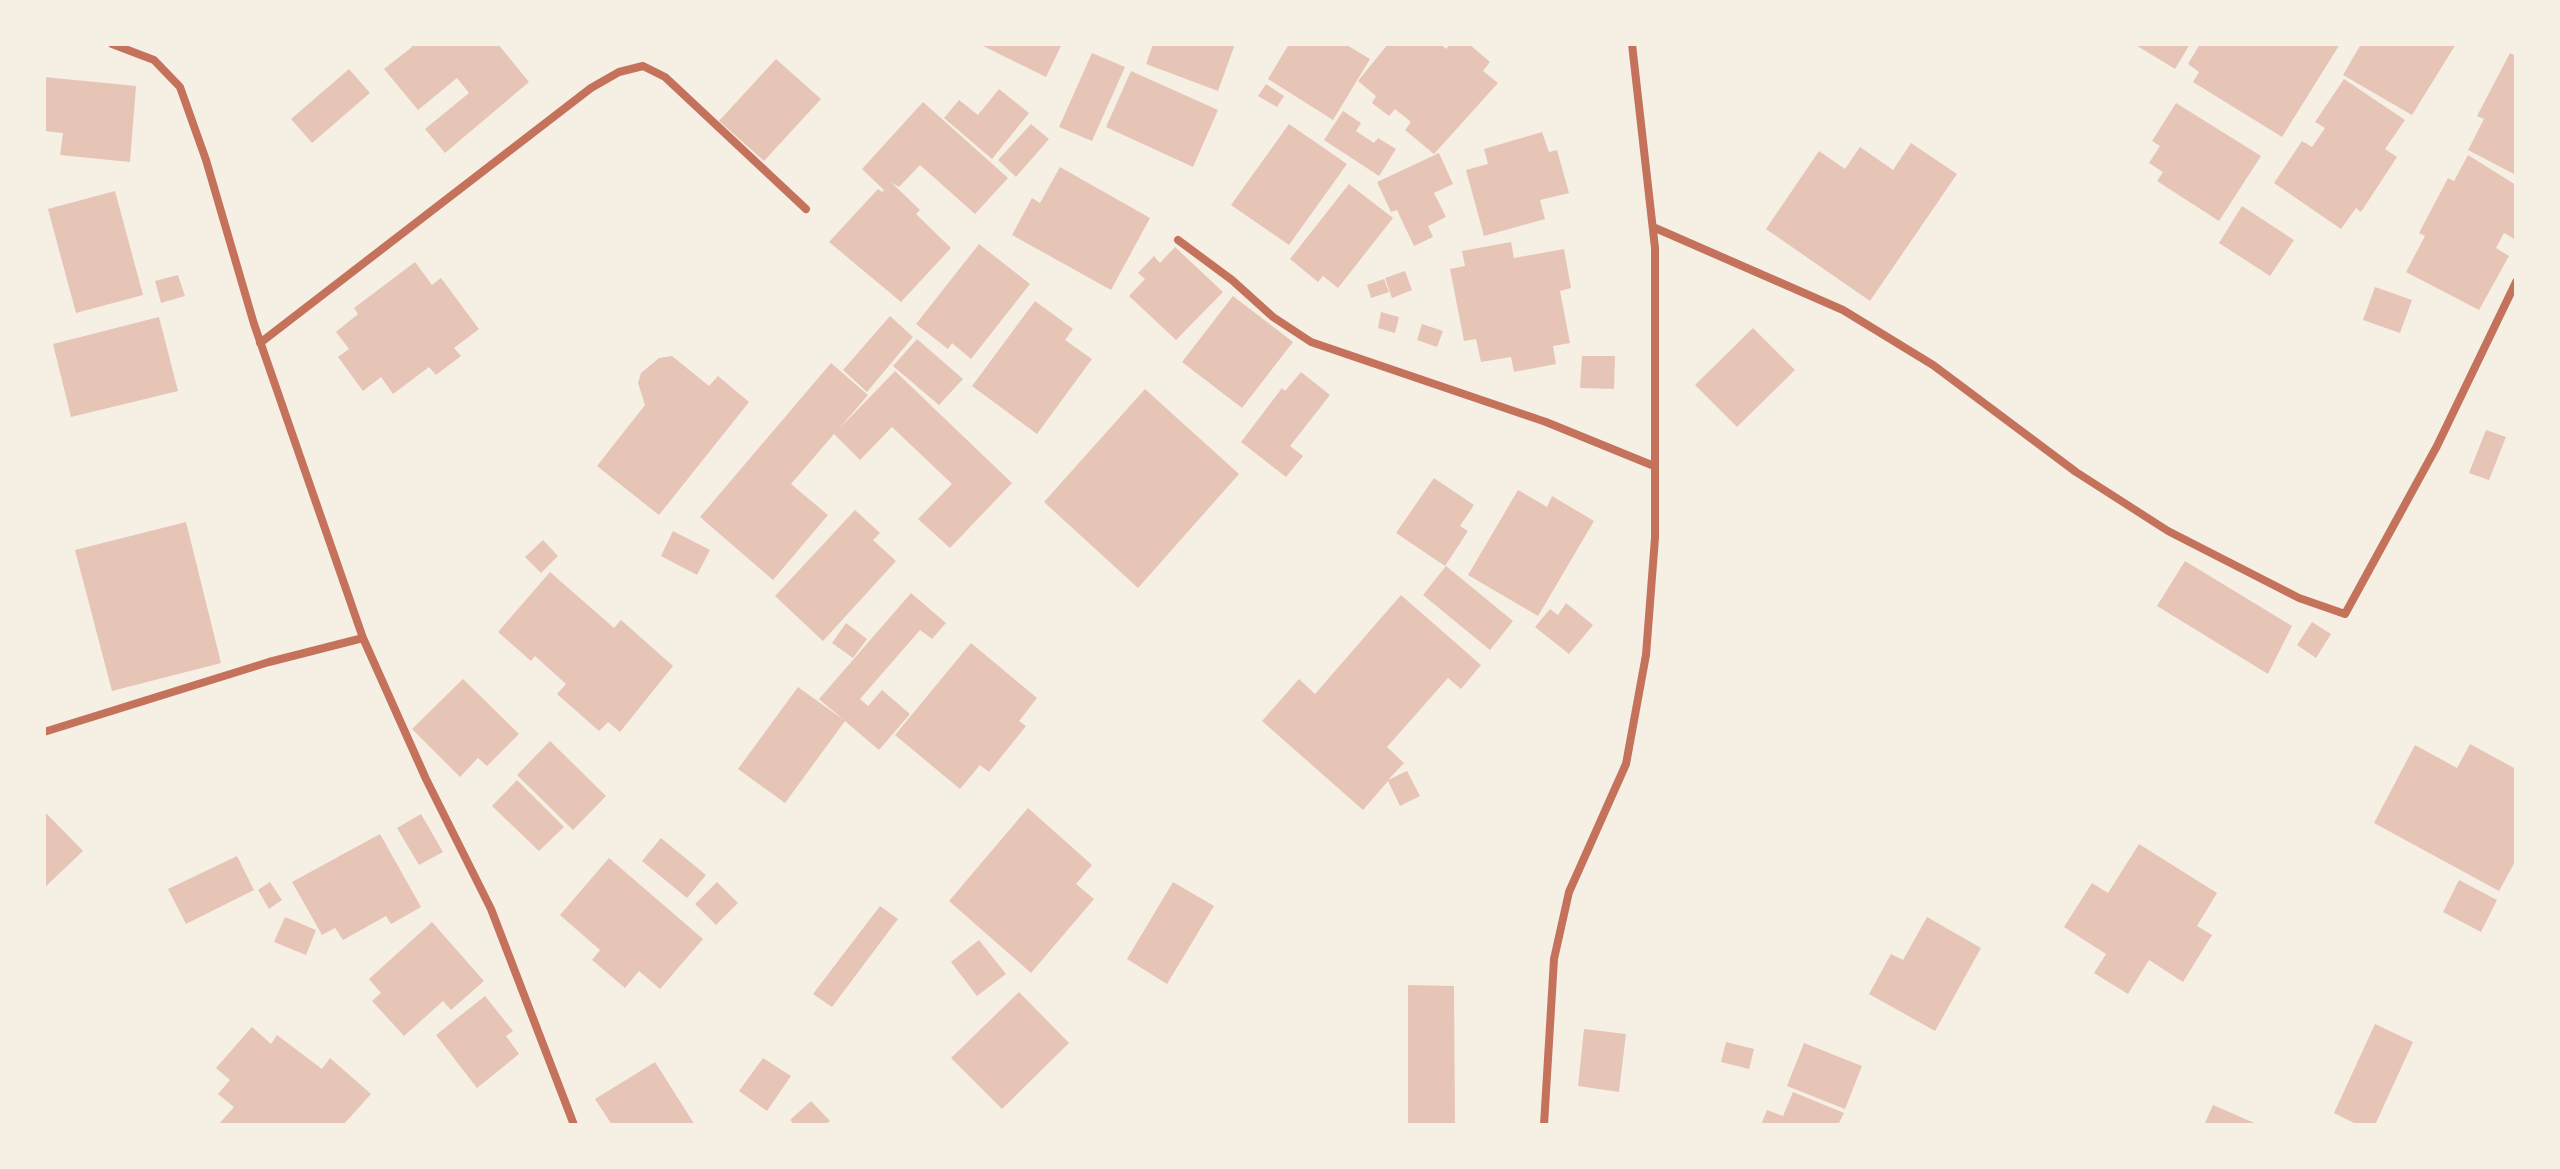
<!DOCTYPE html>
<style>
body{margin:0}
#map{position:relative;width:2560px;height:1169px;overflow:hidden;background:#f6efe4;font-family:Spectral,serif}
canvas{display:block}
.frame{position:absolute;inset:0;border:46px solid #f6efe4;pointer-events:none}
</style>
<div id="map">
<canvas width="2560" height="1169"></canvas>
<div class="frame"></div>
</div>
<script>
const c = document.querySelector('canvas').getContext('2d');
c.lineJoin = 'round';
function fill(path, color) { c.fillStyle = color; c.fill(path, 'evenodd'); }
const poly = rows => new Path2D(rows.map(r => 'M' + r).join(''));
function stroke(path, color, width, dash) { c.strokeStyle = color; c.lineWidth = width; c.lineCap = dash ? 'butt' : 'round'; c.setLineDash(dash || []); c.stroke(path); }
const building = poly([
 [410,44,498,44,529,82,445,153,425,129,469,93,457,78,418,110,384,69,412,47],
 [979,44,1062,44,1046,77],
 [1153,44,1235,44,1218,91,1146,64],
 [1289,44,1345,44,1370,59,1333,120,1268,79],
 [1388,44,1441,44,1446,49,1450,44,1469,44,1490,62,1483,71,1498,83,1434,154,1405,130,1411,122,1395,109,1389,116,1372,103,1376,96,1358,81],
 [2134,44,2190,44,2175,69],
 [2200,44,2340,44,2282,137,2193,82,2199,72,2188,64],
 [2361,44,2456,44,2412,115,2343,75],
 [1092,53,1125,67,1092,141,1059,127],
 [2510,53,2516,56,2516,175,2468,150,2484,119,2477,116],
 [776,59,821,99,764,161,719,121],
 [349,69,370,93,312,143,291,119],
 [1131,71,1218,110,1193,167,1106,127],
 [44,77,136,86,130,162,60,155,63,133,44,131],
 [2344,79,2405,120,2385,149,2397,157,2361,212,2356,208,2341,229,2274,183,2302,141,2312,147,2325,128,2315,122],
 [1266,84,1284,96,1277,107,1258,96],
 [999,89,1029,113,992,159,944,118,959,100,978,115],
 [923,102,1008,178,975,214,920,165,899,187,891,182,920,210,916,214,951,248,901,302,829,242,878,189,882,192,884,190,862,169],
 [2176,103,2261,156,2219,221,2157,181,2163,172,2149,163,2160,146,2152,141],
 [1343,111,1361,123,1356,131,1374,143,1378,138,1396,149,1379,176,1324,140],
 [1031,124,1049,139,1016,177,998,160],
 [1289,124,1347,164,1289,245,1231,205],
 [1542,132,1549,152,1557,150,1569,193,1540,200,1545,219,1484,236,1466,170,1488,164,1484,149],
 [1911,143,1957,174,1870,301,1766,229,1819,151,1845,169,1860,147,1893,170],
 [1439,153,1453,184,1434,193,1446,217,1428,226,1433,237,1414,246,1397,210,1391,212,1377,182],
 [2468,155,2516,185,2516,240,2504,233,2496,248,2509,256,2479,310,2406,272,2425,236,2419,233,2448,178,2454,181],
 [1060,167,1150,218,1111,290,1012,235,1032,198,1040,203],
 [1349,184,1393,218,1338,288,1323,276,1318,282,1290,259],
 [115,191,143,295,76,313,48,209],
 [2242,206,2294,240,2270,276,2219,243],
 [1511,242,1514,258,1564,249,1571,288,1560,291,1570,343,1553,346,1556,364,1514,372,1511,357,1481,362,1476,339,1464,341,1450,269,1465,266,1462,251],
 [979,244,1030,284,971,359,952,343,948,349,916,324],
 [1175,247,1223,292,1176,340,1129,296,1145,279,1138,273,1154,256,1160,263],
 [415,262,432,285,441,278,479,329,454,348,461,356,436,375,429,367,393,394,381,377,363,391,338,357,349,349,336,332,358,314,354,308],
 [1405,271,1412,290,1392,298,1385,278],
 [178,275,185,296,161,303,155,281],
 [1384,279,1389,292,1371,298,1367,285],
 [2375,287,2412,300,2400,333,2363,320],
 [1233,296,1293,342,1242,408,1182,362],
 [1035,301,1073,329,1065,340,1092,359,1037,434,972,386],
 [1381,312,1399,317,1395,333,1378,328],
 [890,316,913,337,867,392,843,370],
 [159,317,178,391,71,417,53,344],
 [1422,324,1443,331,1437,347,1417,340],
 [1753,328,1795,370,1737,427,1695,385],
 [917,339,963,379,939,405,893,366],
 [672,356,709,386,718,376,749,402,659,515,597,466,645,405,638,383,641,373,659,358],
 [1582,356,1615,356,1614,389,1580,388],
 [831,363,868,395,838,430,895,371,1012,483,950,548,918,519,952,484,892,427,860,460,834,434,791,484,828,515,773,580,700,517],
 [1301,372,1330,395,1290,446,1303,456,1286,477,1241,442,1282,388,1285,391],
 [1145,389,1239,474,1138,588,1044,502],
 [2486,430,2506,437,2489,480,2469,473],
 [1434,478,1474,505,1460,526,1468,531,1445,566,1396,533],
 [1518,490,1547,507,1552,496,1594,521,1538,616,1468,575],
 [855,510,880,533,873,540,896,561,823,641,775,596],
 [186,522,221,663,112,691,75,550],
 [673,531,710,550,697,575,661,556],
 [543,540,558,556,541,573,525,557],
 [2185,561,2292,626,2268,674,2157,606],
 [1446,566,1513,621,1490,650,1423,595],
 [550,572,614,628,621,620,673,666,620,732,608,722,599,731,557,694,566,684,535,656,531,661,498,632],
 [911,593,946,623,932,639,920,630,860,699,868,706,882,690,910,714,879,750,819,699],
 [1401,595,1481,665,1461,689,1448,678,1387,747,1404,763,1388,780,1407,771,1420,796,1400,806,1388,781,1363,810,1262,721,1299,679,1315,694],
 [1566,603,1593,625,1569,654,1535,627,1550,609,1558,615],
 [2312,622,2331,634,2316,658,2297,645],
 [846,623,867,639,853,658,832,643],
 [971,643,1037,698,1019,721,1026,726,989,772,980,765,960,789,895,735],
 [463,679,519,734,487,766,478,758,460,777,412,729],
 [798,687,845,721,785,803,738,769],
 [550,741,606,796,573,830,517,775],
 [2470,744,2516,769,2516,860,2499,891,2374,823,2415,745,2457,768],
 [517,780,564,827,539,851,492,806],
 [1028,808,1092,865,1076,884,1094,899,1031,973,949,901],
 [44,811,83,851,44,888],
 [421,814,443,852,419,865,397,828],
 [380,834,421,907,391,924,386,916,343,940,335,928,322,935,292,882],
 [661,838,706,875,687,898,642,861],
 [2139,844,2217,893,2197,926,2212,935,2183,982,2149,960,2128,994,2094,973,2106,954,2064,927,2092,883,2108,893],
 [237,856,254,890,186,924,168,889],
 [609,858,703,939,660,989,639,971,625,988,592,960,600,950,560,915],
 [2459,880,2497,900,2481,932,2443,912],
 [270,882,282,900,269,909,258,890],
 [717,882,738,903,716,925,695,904],
 [1173,882,1214,906,1167,984,1127,959],
 [880,906,898,919,832,1007,813,994],
 [285,917,316,930,306,955,274,942],
 [1927,917,1981,948,1935,1031,1869,994,1891,954,1903,960],
 [432,922,484,981,451,1010,443,1001,404,1036,372,1001,381,993,369,979],
 [979,940,1006,974,977,996,951,962],
 [1408,985,1454,986,1455,1125,1408,1125],
 [1019,992,1069,1043,1002,1109,951,1058],
 [485,996,513,1031,506,1036,519,1054,477,1088,436,1035],
 [2375,1024,2413,1042,2375,1125,2358,1125,2334,1113],
 [252,1027,271,1044,277,1035,322,1069,330,1058,371,1094,343,1125,218,1125,234,1107,218,1094,230,1080,216,1068],
 [1584,1029,1626,1034,1619,1092,1578,1086],
 [1726,1042,1754,1049,1749,1069,1721,1062],
 [1804,1043,1862,1066,1845,1109,1787,1086],
 [763,1058,791,1076,767,1111,739,1091],
 [655,1062,695,1125,612,1125,595,1099],
 [1793,1092,1844,1113,1838,1125,1761,1125,1767,1110,1783,1116],
 [811,1101,830,1121,825,1125,795,1125,790,1120],
 [2213,1105,2259,1125,2204,1125]
]);
const minor = poly([
 [112,44,154,60,180,87,206,160,254,324,363,638,426,779,491,909,574,1125],
 [1653,227,1843,310,1933,365,2076,472,2168,531,2299,598,2345,614,2437,446,2516,282],
 [1178,240,1232,280,1273,317,1311,342,1546,422,1654,466],
 [260,343,591,88,619,72,643,66,665,77,806,209],
 [44,732,269,662,363,638],
 [1544,1125,1554,959,1569,892,1626,764,1646,655,1655,538,1655,248,1632,44]
]);
fill(building, '#e6c5b7');
stroke(minor, '#c5725c', 8);
</script>
